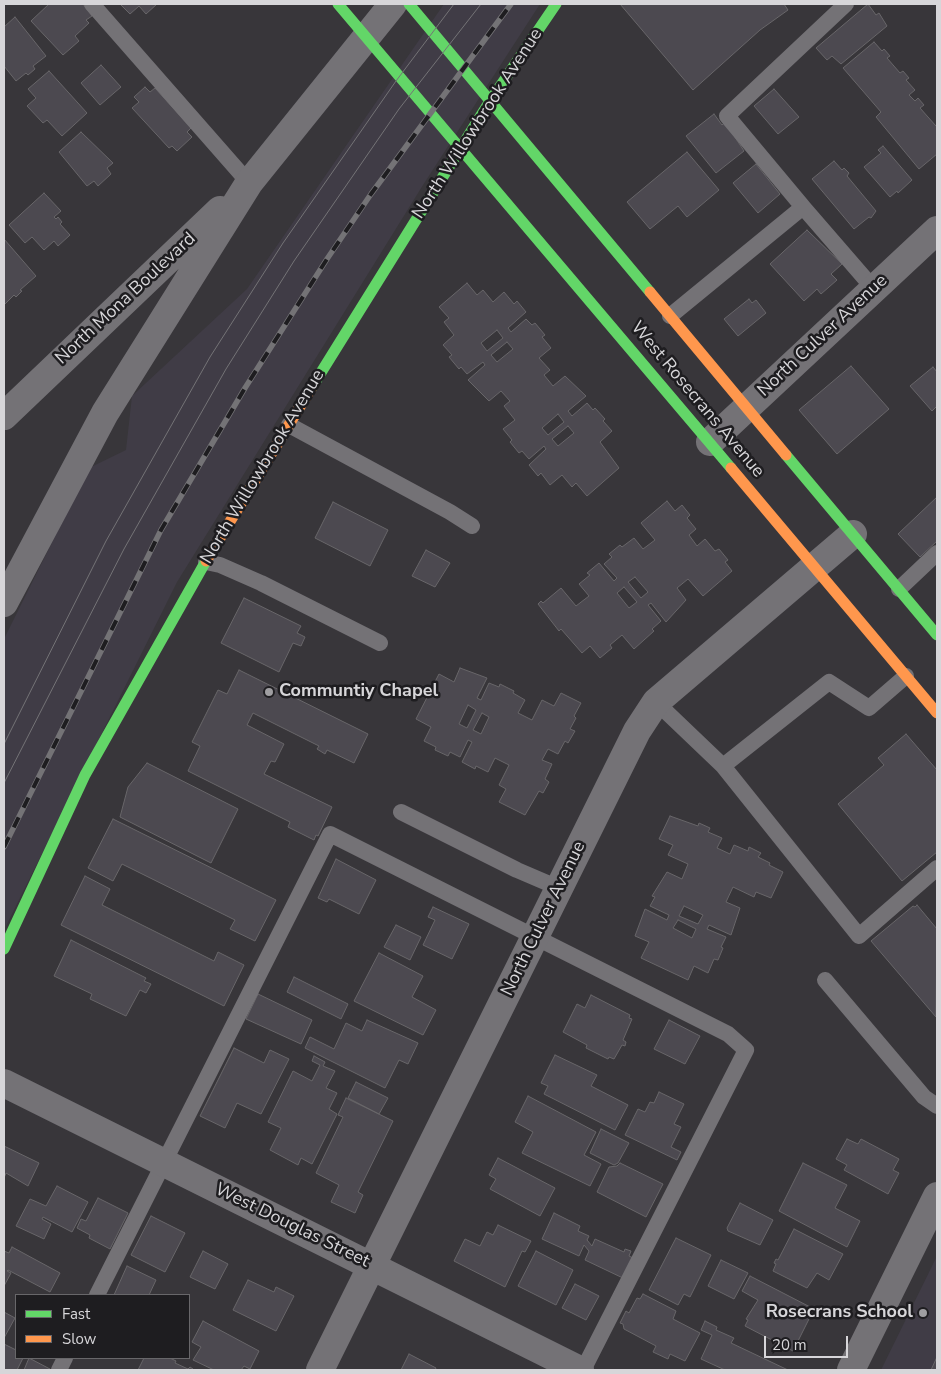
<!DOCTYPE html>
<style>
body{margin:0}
#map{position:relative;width:941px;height:1374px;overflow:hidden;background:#38363a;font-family:"Nunito Sans",sans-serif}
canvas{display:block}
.frame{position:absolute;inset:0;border:5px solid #d7d6d9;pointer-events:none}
.legend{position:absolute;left:15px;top:1294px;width:175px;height:65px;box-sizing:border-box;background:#1e1d20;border:1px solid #68676a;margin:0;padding:6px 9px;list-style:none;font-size:15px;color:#d7d6d9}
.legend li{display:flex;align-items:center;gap:10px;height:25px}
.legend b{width:25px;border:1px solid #68676a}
.scale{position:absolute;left:764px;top:1336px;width:84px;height:22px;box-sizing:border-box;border:2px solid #d7d6d9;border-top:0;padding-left:6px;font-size:15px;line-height:18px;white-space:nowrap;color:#d7d6d9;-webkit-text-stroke:4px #1e1d20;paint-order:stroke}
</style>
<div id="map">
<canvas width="941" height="1374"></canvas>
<div class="frame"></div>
<ul class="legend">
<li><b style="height:6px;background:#63d668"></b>Fast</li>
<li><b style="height:6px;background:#ff974d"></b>Slow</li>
</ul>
<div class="scale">20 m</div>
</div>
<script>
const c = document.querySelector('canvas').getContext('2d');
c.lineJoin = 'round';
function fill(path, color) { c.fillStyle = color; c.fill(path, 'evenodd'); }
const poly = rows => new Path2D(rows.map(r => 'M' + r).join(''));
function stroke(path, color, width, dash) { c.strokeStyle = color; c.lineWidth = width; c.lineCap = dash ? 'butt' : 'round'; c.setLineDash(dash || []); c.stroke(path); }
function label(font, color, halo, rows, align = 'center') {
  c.font = font + ' "Nunito Sans",sans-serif'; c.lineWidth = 5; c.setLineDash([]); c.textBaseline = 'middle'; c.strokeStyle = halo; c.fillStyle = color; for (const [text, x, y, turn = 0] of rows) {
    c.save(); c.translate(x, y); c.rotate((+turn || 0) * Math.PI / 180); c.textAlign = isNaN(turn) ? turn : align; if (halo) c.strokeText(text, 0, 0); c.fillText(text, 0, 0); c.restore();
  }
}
const built = poly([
 [444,4,540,4,423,185,177,582,4,930,4,639,89,468,126,450,132,396,247,289],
 [937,1256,937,1370,881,1370]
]);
const building = poly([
 [49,4,83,4,92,16,86,20,89,23,75,36,79,41,63,55,31,21,49,4],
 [120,4,157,4,146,14,139,6,130,14,120,4],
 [620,4,784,4,788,10,760,30,693,90,620,4],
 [868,4,876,15,879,13,887,26,841,64,832,56,827,60,816,48,868,4],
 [15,17,46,56,33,66,35,69,28,75,26,73,16,81,4,66,4,27,15,17],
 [874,42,882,51,884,49,890,56,887,58,900,73,903,71,909,78,906,80,915,90,909,95,915,101,918,98,924,105,920,108,936,126,937,125,937,154,919,169,876,117,881,112,843,68,874,42],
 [101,65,121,87,100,105,81,83,101,65],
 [49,71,87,113,62,136,47,120,43,123,27,106,36,98,28,89,49,71],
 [145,87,150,92,155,88,191,128,187,132,192,137,177,151,172,146,169,148,132,108,139,102,134,97,145,87],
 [774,89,799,117,778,134,754,106,774,89],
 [714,114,722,125,725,122,744,151,716,173,686,136,714,114],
 [81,132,113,163,107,168,111,174,98,186,94,181,87,186,59,152,81,132],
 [883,146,912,180,898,193,897,191,890,197,864,167,881,153,878,150,883,146],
 [687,152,719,190,687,217,678,206,650,229,627,202,687,152],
 [834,161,842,170,844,168,849,173,847,176,876,211,871,218,869,217,854,229,812,179,834,161],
 [756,164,780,194,758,213,733,183,756,164],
 [44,193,61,211,54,217,56,219,58,217,62,222,60,224,70,235,58,246,54,241,44,250,32,237,25,243,9,225,44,193],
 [807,230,842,264,831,274,837,280,821,294,817,289,804,301,770,264,807,230],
 [4,239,36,276,20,290,22,291,16,297,14,295,4,305,4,239],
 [467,283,477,295,483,290,493,302,504,292,514,304,517,301,526,312,508,328,511,332,526,319,532,325,535,323,545,335,542,337,551,348,539,358,550,370,544,375,553,386,565,376,586,396,568,411,572,416,587,403,593,410,595,408,605,419,603,421,612,431,600,442,619,468,587,496,576,483,572,487,562,475,550,485,541,473,538,476,529,465,546,449,544,446,529,459,522,451,519,453,510,442,512,440,503,429,515,420,504,406,510,401,501,391,489,401,468,380,485,365,483,362,467,374,461,367,459,369,449,357,452,355,443,345,454,335,444,322,449,318,439,307,467,283],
 [497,330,503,338,487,351,481,343,497,330],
 [507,342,513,349,497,362,491,355,507,342],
 [558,414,564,422,548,435,542,428,558,414],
 [568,426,574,433,558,446,552,439,568,426],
 [749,299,752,303,756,300,766,313,738,336,724,319,749,299],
 [851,366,889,409,837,454,799,410,851,366],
 [933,367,937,372,937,406,932,411,910,386,933,367],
 [937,497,937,541,920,557,898,534,937,497],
 [667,501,675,511,682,505,690,515,687,518,696,529,689,535,697,546,705,539,715,551,719,549,728,560,725,562,732,571,703,596,688,579,677,588,686,600,666,622,651,603,648,605,661,621,652,629,654,631,634,649,622,635,610,645,612,648,600,658,590,646,582,653,561,629,559,631,538,604,541,601,543,603,561,588,576,606,589,596,579,584,590,575,587,573,599,563,614,581,617,578,604,564,612,557,609,554,620,545,622,547,634,538,643,549,655,540,641,523,667,501],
 [635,577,648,592,641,598,628,582,635,577],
 [624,587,637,602,629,608,617,593,624,587],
 [333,502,388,530,370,566,315,538,333,502],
 [426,550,450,563,435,587,412,576,426,550],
 [244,598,301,626,297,633,305,637,301,646,293,643,279,672,221,643,244,598],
 [460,668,487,678,477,698,481,700,489,683,499,687,500,684,514,691,513,693,525,700,518,713,532,720,542,700,554,706,561,693,581,703,574,716,576,718,570,729,575,731,568,743,565,741,558,754,548,749,542,760,552,764,545,779,549,782,543,793,539,791,525,815,499,802,506,789,499,785,509,765,495,758,488,772,476,766,475,769,462,762,472,742,468,740,460,757,450,752,448,756,435,750,436,747,424,741,431,727,416,719,439,674,454,682,460,668],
 [468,705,476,710,467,728,459,724,468,705],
 [482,713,489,717,481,734,473,730,482,713],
 [239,670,368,734,354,763,327,750,325,754,317,749,319,746,253,713,247,725,284,744,275,762,271,761,264,774,332,807,318,836,316,835,314,840,288,827,290,822,188,771,200,746,192,742,218,690,227,694,239,670],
 [906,734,937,770,937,852,902,881,838,804,884,765,878,758,906,734],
 [147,763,238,809,211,863,120,817,128,787,147,763],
 [670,816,698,826,699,823,710,828,708,832,722,838,717,848,730,854,734,845,748,851,749,847,761,853,758,857,770,863,769,865,783,872,771,898,756,892,754,897,733,887,726,902,740,908,731,935,709,925,707,929,726,937,721,947,723,948,718,960,714,959,708,973,694,966,688,980,641,958,649,942,635,936,645,909,667,920,669,915,650,906,655,897,652,896,667,872,682,879,688,864,668,855,673,845,659,839,670,816],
 [684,906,703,915,698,924,679,916,684,906],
 [678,920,696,929,692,938,673,928,678,920],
 [113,819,276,900,255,941,230,929,235,920,122,864,113,881,88,868,113,819],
 [336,859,376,880,359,914,329,899,327,902,318,898,336,859],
 [85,876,110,889,102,905,214,961,218,952,244,965,224,1006,61,925,85,876],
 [917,905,937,929,936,1017,871,941,913,906,915,907,917,905],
 [433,907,469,924,452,959,423,945,435,920,428,917,433,907],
 [396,925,421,937,410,960,384,947,396,925],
 [71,940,146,978,144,981,151,984,146,993,140,990,126,1016,90,999,92,994,54,976,71,940],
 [379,953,423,976,412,997,436,1010,423,1035,354,1001,379,953],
 [294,977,348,1004,341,1019,287,992,294,977],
 [258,994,312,1020,301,1044,246,1019,258,994],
 [591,995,630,1015,629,1018,632,1019,623,1040,626,1042,625,1046,622,1045,614,1059,609,1057,608,1059,586,1048,587,1045,563,1032,577,1004,585,1008,591,995],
 [367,1020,418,1043,408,1064,399,1060,385,1088,305,1048,310,1037,334,1049,346,1023,362,1031,367,1020],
 [669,1020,700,1036,685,1064,654,1049,669,1020],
 [234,1048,264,1063,270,1050,289,1059,261,1114,237,1103,225,1128,200,1116,234,1048],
 [555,1055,597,1075,591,1086,628,1105,615,1130,544,1094,548,1086,541,1083,555,1055],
 [314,1056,325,1062,323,1066,335,1071,326,1088,337,1093,329,1109,337,1114,312,1164,301,1158,298,1165,270,1150,281,1128,268,1122,293,1071,312,1081,320,1065,312,1061,314,1056],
 [356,1082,388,1098,379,1114,348,1098,356,1082],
 [659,1092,684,1104,674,1124,681,1127,671,1147,681,1152,677,1160,625,1135,638,1109,645,1112,650,1102,654,1103,659,1092],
 [528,1096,596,1132,584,1155,601,1164,590,1186,522,1153,533,1132,515,1122,528,1096],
 [346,1098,393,1121,358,1192,363,1195,355,1213,331,1202,339,1185,316,1173,343,1117,338,1115,346,1098],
 [601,1129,629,1143,618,1163,614,1165,590,1153,601,1129],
 [847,1139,858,1144,861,1139,899,1159,893,1170,899,1173,888,1194,844,1170,847,1165,836,1159,847,1139],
 [4,1146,39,1163,28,1186,6,1173,4,1178,4,1146],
 [498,1158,555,1188,540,1216,490,1189,496,1179,489,1175,498,1158],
 [620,1163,663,1184,646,1217,597,1192,609,1167,617,1166,620,1163],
 [803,1163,847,1185,835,1208,860,1221,847,1247,779,1211,803,1163],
 [57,1186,88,1202,72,1232,43,1217,42,1219,51,1224,44,1239,16,1226,30,1199,46,1206,57,1186],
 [98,1198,128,1213,110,1249,89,1238,90,1235,77,1228,81,1219,86,1221,98,1198],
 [740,1203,773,1220,760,1245,728,1231,727,1228,740,1203],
 [554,1213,580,1226,578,1231,589,1236,587,1240,592,1246,595,1239,624,1252,625,1249,631,1251,629,1256,635,1259,625,1279,585,1260,589,1251,584,1245,579,1256,542,1239,554,1213],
 [151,1216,185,1233,165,1272,131,1255,151,1216],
 [498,1225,531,1241,525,1252,522,1251,505,1287,454,1261,465,1239,480,1246,487,1232,493,1235,498,1225],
 [794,1229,843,1254,829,1280,817,1273,807,1288,773,1271,776,1264,774,1263,776,1259,778,1260,794,1229],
 [676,1238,711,1255,690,1297,684,1294,678,1305,649,1290,676,1238],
 [12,1247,60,1273,50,1292,8,1270,7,1271,11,1273,4,1286,4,1251,9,1253,12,1247],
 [203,1251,228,1264,215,1289,190,1277,203,1251],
 [536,1251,573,1270,556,1305,518,1286,536,1251],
 [721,1260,748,1273,734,1299,708,1286,721,1260],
 [127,1266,156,1280,149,1295,114,1295,127,1266],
 [750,1276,814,1309,793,1351,745,1326,748,1320,746,1319,758,1300,742,1291,750,1276],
 [248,1280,274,1292,276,1287,294,1296,276,1331,233,1310,248,1280],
 [575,1284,599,1296,586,1320,562,1308,575,1284],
 [643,1294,676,1311,673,1319,700,1333,685,1361,670,1354,668,1359,653,1352,656,1346,624,1329,623,1324,620,1323,626,1311,629,1313,637,1298,640,1299,643,1294],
 [4,1312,15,1318,4,1338,4,1312],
 [203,1321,259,1351,250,1369,244,1366,241,1370,214,1370,193,1360,201,1347,192,1342,203,1321],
 [705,1321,717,1327,716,1330,734,1338,731,1343,788,1370,725,1370,701,1359,712,1335,701,1330,705,1321],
 [4,1344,16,1350,16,1358,23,1358,17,1370,4,1370,4,1344],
 [409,1354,436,1368,435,1370,401,1370,409,1354],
 [937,1357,937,1370,931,1370,937,1357],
 [29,1358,50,1369,49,1370,24,1370,29,1358],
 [144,1358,170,1358,176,1361,175,1363,188,1369,190,1367,193,1369,192,1370,138,1370,144,1358]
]);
const lane = poly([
 [92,4,249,183],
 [803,207,874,289],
 [670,316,803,207,727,116,846,4],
 [289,425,450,512,472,526],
 [206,562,220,565,261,583,380,643],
 [899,589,937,553],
 [656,702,723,766,829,682,869,708,906,676],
 [723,766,859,936,937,868],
 [401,812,517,870,559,888],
 [825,980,924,1097,937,1106],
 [97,1295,330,834,728,1034,746,1050,583,1370],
 [59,1370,65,1358]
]);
const street = poly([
 [4,416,220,210],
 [710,442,937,230],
 [4,603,105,413,249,183,393,4],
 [4,1083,580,1370],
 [320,1370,637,731,656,702,853,534],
 [851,1370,937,1196]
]);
const fast = poly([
 [338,4,731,468],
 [409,4,650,292],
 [312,387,490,101,556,4],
 [786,455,937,635],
 [4,949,85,775,206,561]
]);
const slow = poly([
 [650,292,786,455],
 [731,468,937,713],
 [206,561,312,387]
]);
const tram = poly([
 [4,744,106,541,210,357,283,243,396,81,454,4],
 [4,783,124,549,226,369,294,261,399,109,481,4]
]);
const rail = poly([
 [4,847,161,530,245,388,327,259,371,194,511,4]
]);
const markers = [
 [269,692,5,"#9f9ea1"],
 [923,1313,5,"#9f9ea1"]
];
const streetNames = [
 ["North Willowbrook Avenue",478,124,-57],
 ["North Mona Boulevard",126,299,-43],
 ["North Culver Avenue",823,336,-43],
 ["West Rosecrans Avenue",697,400,50],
 ["North Willowbrook Avenue",263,467,-59],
 ["North Culver Avenue",544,919,-64],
 ["West Douglas Street",292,1226,26]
];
const poiNames = [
 ["Communtiy Chapel",279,692],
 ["Rosecrans School",913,1313,"right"]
];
fill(built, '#403c46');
fill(building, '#4c4950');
stroke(building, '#686669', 1);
stroke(lane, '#747276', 16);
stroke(street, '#747276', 28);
stroke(fast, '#63d668', 11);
stroke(slow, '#ff974d', 11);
stroke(tram, '#747376', 1);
stroke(rail, '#747376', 5.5);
stroke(rail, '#1e1d20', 4, [11]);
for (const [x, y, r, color] of markers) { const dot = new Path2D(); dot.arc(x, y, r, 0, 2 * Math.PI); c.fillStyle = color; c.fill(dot); stroke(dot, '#1e1d20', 2); }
label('18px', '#d7d6d9', '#1e1d20', streetNames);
label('bold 18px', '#d7d6d9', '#1e1d20', poiNames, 'left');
</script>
